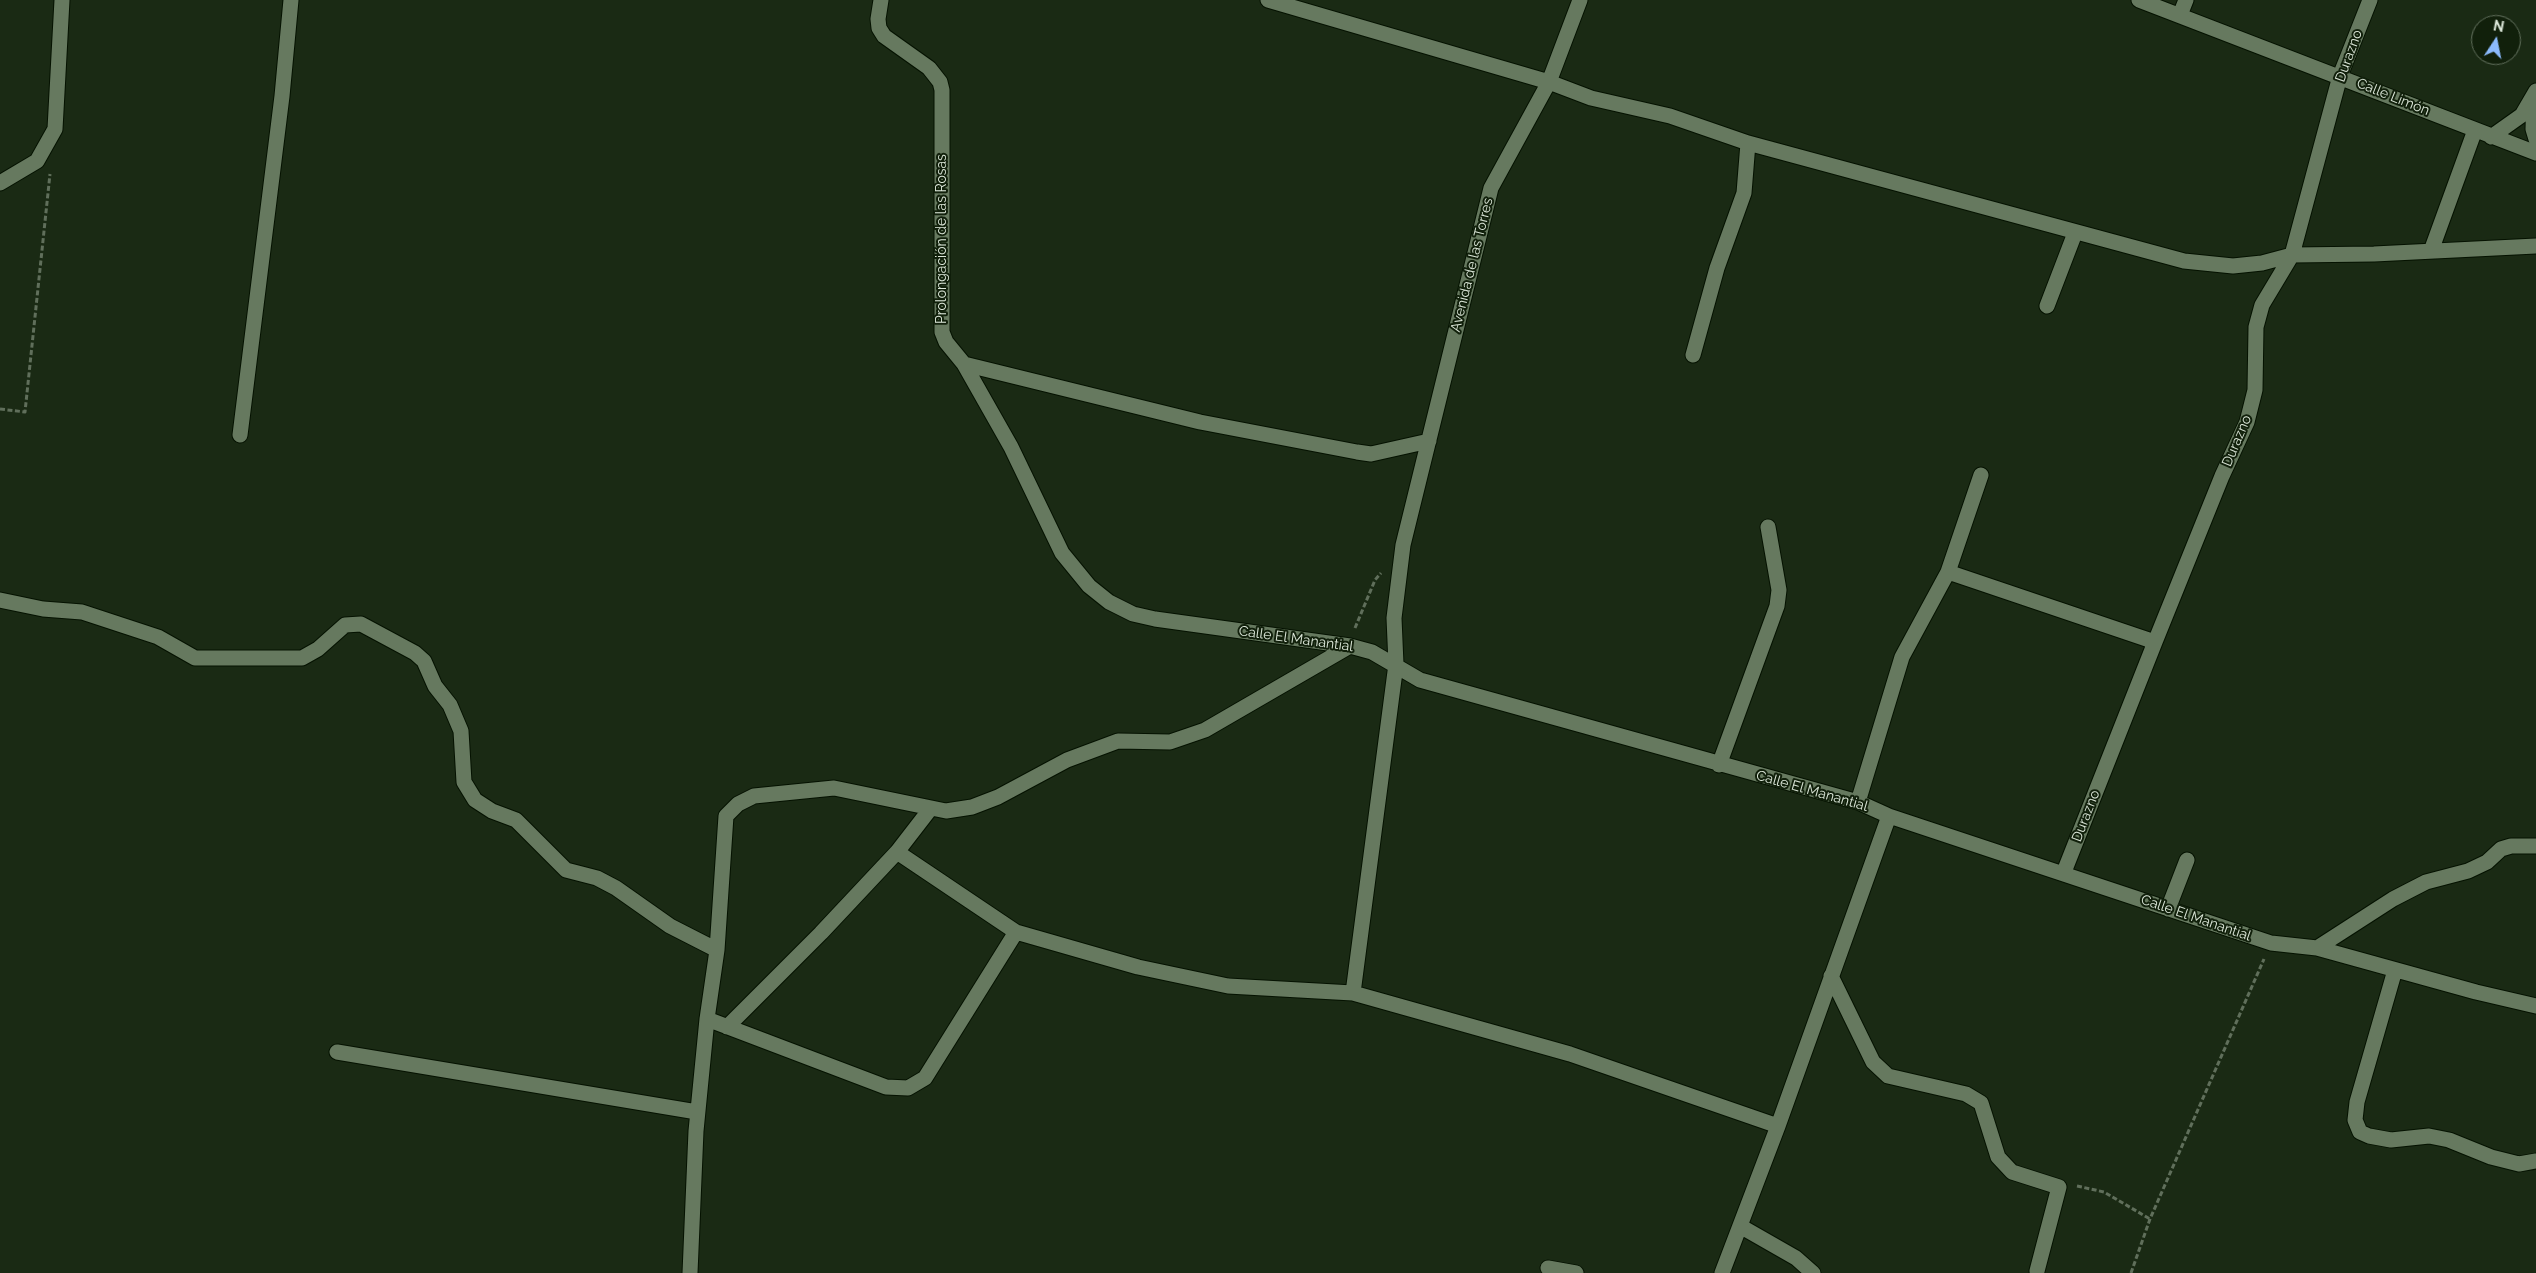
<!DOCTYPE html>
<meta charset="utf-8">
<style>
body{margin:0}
#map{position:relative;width:2536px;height:1273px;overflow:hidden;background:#1a2a14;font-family:Raleway,sans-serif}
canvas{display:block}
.north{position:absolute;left:2471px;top:15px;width:50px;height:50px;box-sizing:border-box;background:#11200b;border:1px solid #62705d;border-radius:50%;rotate:11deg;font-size:14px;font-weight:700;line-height:20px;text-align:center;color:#dce7d9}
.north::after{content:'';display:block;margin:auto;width:18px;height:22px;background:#8bbafc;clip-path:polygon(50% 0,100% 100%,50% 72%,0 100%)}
</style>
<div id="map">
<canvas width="2536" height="1273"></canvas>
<div class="north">N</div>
</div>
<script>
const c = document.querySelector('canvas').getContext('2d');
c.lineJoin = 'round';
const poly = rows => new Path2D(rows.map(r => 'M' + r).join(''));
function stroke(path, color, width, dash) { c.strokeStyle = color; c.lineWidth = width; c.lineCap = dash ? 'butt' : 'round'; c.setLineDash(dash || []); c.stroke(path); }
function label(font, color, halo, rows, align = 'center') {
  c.font = font + ' Raleway,sans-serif'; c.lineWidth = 4; c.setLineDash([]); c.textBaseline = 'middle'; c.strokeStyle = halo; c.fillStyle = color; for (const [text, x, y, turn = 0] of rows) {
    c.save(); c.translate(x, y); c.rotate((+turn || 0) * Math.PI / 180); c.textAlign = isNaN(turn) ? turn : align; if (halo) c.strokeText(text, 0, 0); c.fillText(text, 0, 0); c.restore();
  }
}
const path = poly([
 [0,409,25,412,50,174],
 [1355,628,1375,580,1381,573],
 [2077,1186,2104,1192,2150,1219],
 [2131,1273,2150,1219,2264,959]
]);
const minor = poly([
 [881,0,878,19,879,28,884,36,929,68,940,82,942,90,942,332,946,342,964,364,1011,447,1062,553,1089,586,1109,602,1133,614,1155,619,1350,646,1372,652,1420,680,1858,802,1889,816,2271,943,2317,948,2476,992,2536,1006],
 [1268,0,1549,82,1591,98,1670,116,1748,143,2184,261,2233,266,2262,263,2292,255,2374,254,2536,246],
 [2139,0,2536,153],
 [2180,15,2186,0],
 [2534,97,2533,129,2536,139],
 [2491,137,2522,115,2536,91],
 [0,183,37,161,55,129,62,0],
 [2431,251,2475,130],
 [2047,306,2075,233],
 [1693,355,1717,268,1744,193,1748,143],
 [964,364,1200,422,1357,452,1371,454,1429,441],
 [240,435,282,96,291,0],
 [1981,475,1948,572,2155,642],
 [0,600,43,609,82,612,158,637,195,658,302,658,318,649,345,625,361,624,415,653,424,661,435,686,450,705,461,731,464,782,475,800,492,811,516,820,566,870,597,878,616,888,670,926,717,950],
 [1719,765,1777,606,1779,590,1768,527],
 [1858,802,1902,657,1948,572],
 [897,852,1016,932,1138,967,1228,986,1353,993,1570,1054,1778,1126],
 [2064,872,2155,642,2222,476,2247,422,2255,390,2256,327,2262,305,2292,255,2340,76,2370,0],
 [2168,909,2187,860],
 [2317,948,2393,899,2426,882,2468,871,2487,862,2501,849,2511,846,2536,846],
 [2395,970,2357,1102,2355,1120,2360,1132,2369,1136,2391,1140,2429,1136,2449,1140,2491,1157,2519,1164,2536,1161],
 [1831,976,1873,1062,1888,1076,1966,1094,1981,1103,1998,1157,2012,1172,2059,1187,2037,1271],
 [1353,993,1396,664,1394,618,1403,545,1491,188,1549,82,1580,0],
 [707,1019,886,1087,908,1088,925,1078,1016,932],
 [727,1027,821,933,897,852,931,808],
 [337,1052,697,1112],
 [1740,1226,1796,1258,1813,1273],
 [1548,1268,1576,1273],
 [690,1273,696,1131,707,1019,717,950,726,816,738,804,754,796,834,788,946,811,972,807,998,797,1067,760,1118,741,1170,742,1205,730,1350,646],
 [1722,1273,1778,1126,1889,816]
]);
const streetNames = [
 ["Durazno",2349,56,-70],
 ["Calle Limón",2393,97,22],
 ["Prolongación de las Rosas",942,239,-90],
 ["Avenida de las Torres",1472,265,-76],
 ["Durazno",2237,441,-67],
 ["Calle El Manantial",1296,639,8],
 ["Calle El Manantial",1812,791,16],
 ["Durazno",2086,816,-69],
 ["Calle El Manantial",2196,918,19]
];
stroke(minor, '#051201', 17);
stroke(path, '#606f5b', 3, [5, 2.5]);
stroke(minor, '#66795f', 15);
label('14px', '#dce7d9', '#11200b', streetNames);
</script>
